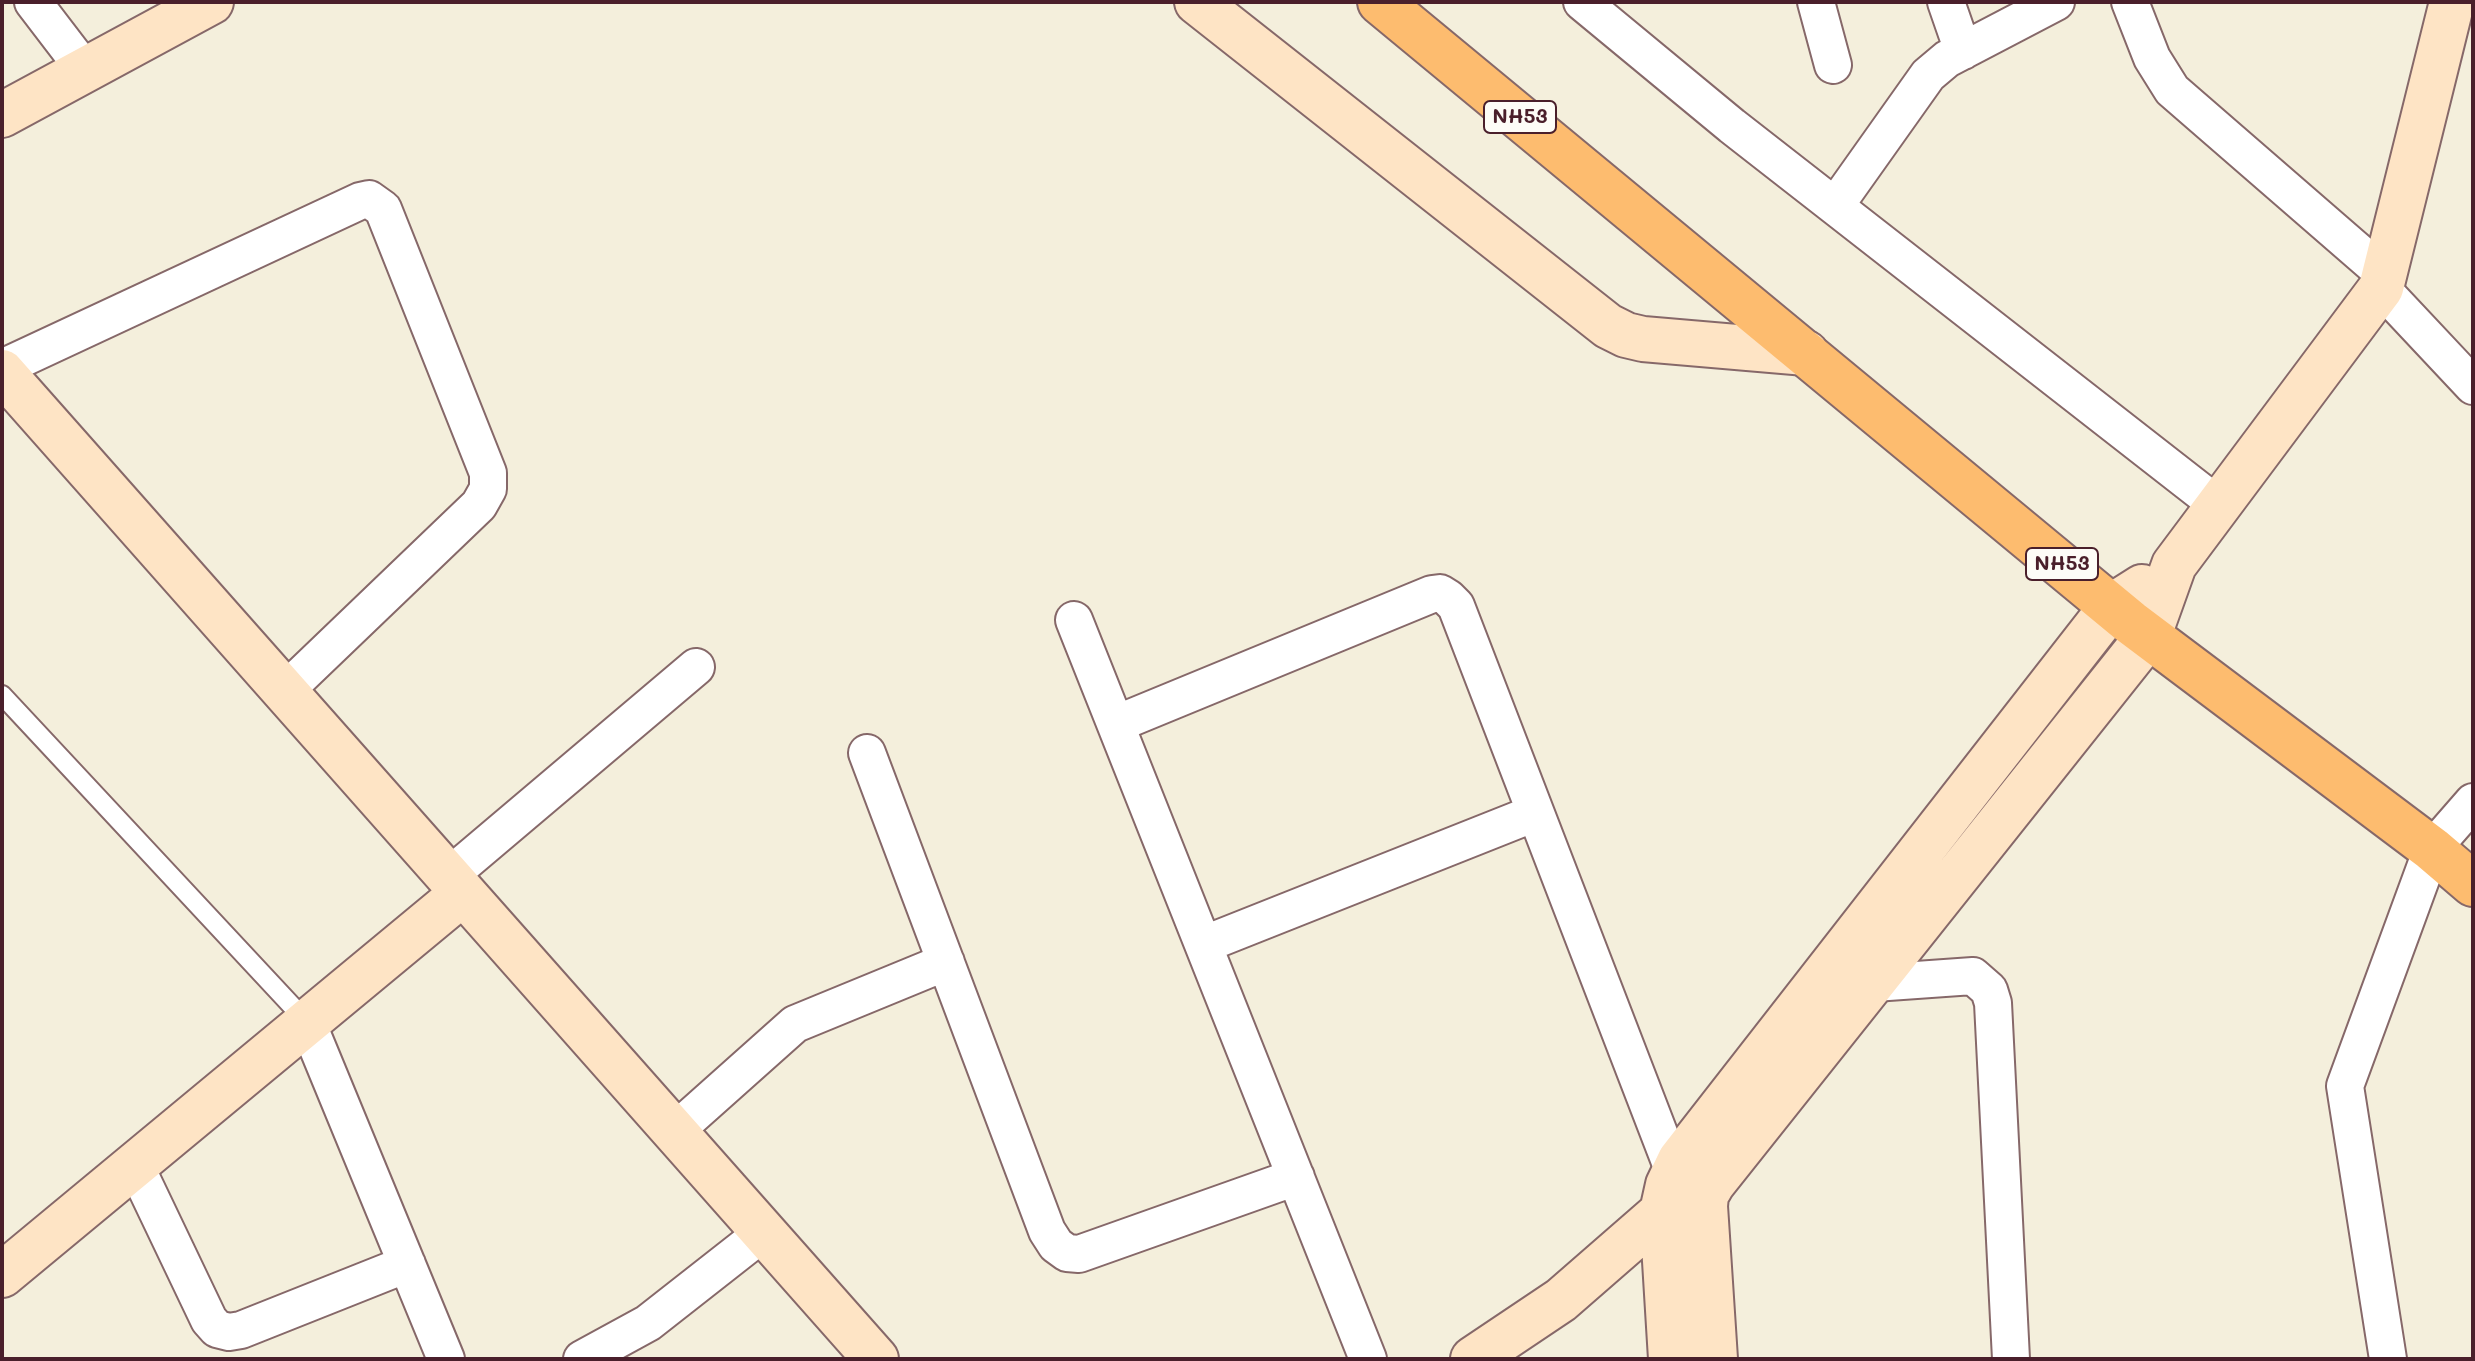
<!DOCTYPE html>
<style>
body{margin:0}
#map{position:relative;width:2475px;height:1361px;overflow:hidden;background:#f4efdc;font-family:Mali,sans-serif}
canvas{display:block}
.frame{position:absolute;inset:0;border:4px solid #4a1f2b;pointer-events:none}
</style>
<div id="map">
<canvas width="2475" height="1361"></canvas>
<div class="frame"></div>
</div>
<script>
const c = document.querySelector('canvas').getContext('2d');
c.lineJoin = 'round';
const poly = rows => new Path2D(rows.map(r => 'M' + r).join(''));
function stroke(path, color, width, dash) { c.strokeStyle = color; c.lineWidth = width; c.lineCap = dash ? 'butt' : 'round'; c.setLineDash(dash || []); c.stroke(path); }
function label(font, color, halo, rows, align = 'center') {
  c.font = font + ' Mali,sans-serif'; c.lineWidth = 6; c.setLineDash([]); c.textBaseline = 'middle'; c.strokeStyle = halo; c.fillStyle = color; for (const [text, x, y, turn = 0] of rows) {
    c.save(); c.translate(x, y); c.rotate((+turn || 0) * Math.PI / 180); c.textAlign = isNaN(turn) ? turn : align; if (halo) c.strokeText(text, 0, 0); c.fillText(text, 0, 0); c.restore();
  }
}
const lane = poly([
 [2,695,307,1022]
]);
const street = poly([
 [33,2,85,70],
 [1582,2,1732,126,2219,506],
 [1816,2,1833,65],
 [1946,2,1963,51],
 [2130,2,2152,58,2172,90,2384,274],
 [1835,206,1928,75,1947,59,2056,2],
 [2381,288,2473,386],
 [2,368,360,201,369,199,383,209,488,473,488,489,479,505,285,691],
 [1074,620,1368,1359],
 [1116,724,1432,594,1440,593,1448,598,1456,606,1674,1172],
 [867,753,1047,1231,1056,1245,1067,1253,1079,1254,1296,1177],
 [449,876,696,667],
 [1205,944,1535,813],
 [1874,983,1973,976,1989,990,1993,1003,2011,1359],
 [307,1022,446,1359],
 [675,1131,795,1024,946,962],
 [135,1165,209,1320,217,1329,229,1332,241,1330,407,1264],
 [582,1359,648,1323,764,1232],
 [2388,1359,2345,1086,2432,849,2473,802]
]);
const secondary = poly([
 [1197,2,1608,326,1626,335,1643,339,1806,353],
 [2,115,211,2],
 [2,372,876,1359],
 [2,1275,463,893],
 [1473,1359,1561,1300,1662,1212,1679,1205],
 [1671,1359,1662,1212,1668,1185,1680,1160,2112,606,2142,587],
 [1715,1359,1705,1206,1706,1195,1713,1183,2149,635,2174,565,2381,288,2452,2]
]);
const highway = poly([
 [1380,2,2130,622,2432,849,2473,884]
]);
const shields = [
 [1520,117,72],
 [2062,564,72]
];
const shieldNames = [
 ["NH53",1520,117],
 ["NH53",2062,564]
];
stroke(lane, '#866869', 22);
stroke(street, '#866869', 40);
stroke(secondary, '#866869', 48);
stroke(highway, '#866869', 48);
stroke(lane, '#fff', 18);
stroke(street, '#fff', 36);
stroke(secondary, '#fee4c5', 44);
stroke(highway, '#fdbc6f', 44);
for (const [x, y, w] of shields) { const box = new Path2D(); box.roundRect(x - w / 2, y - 16, w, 32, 6); c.fillStyle = '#fdfcf7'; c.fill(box); stroke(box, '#4a1f2b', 2); }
label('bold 20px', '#4a1f2b', null, shieldNames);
</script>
